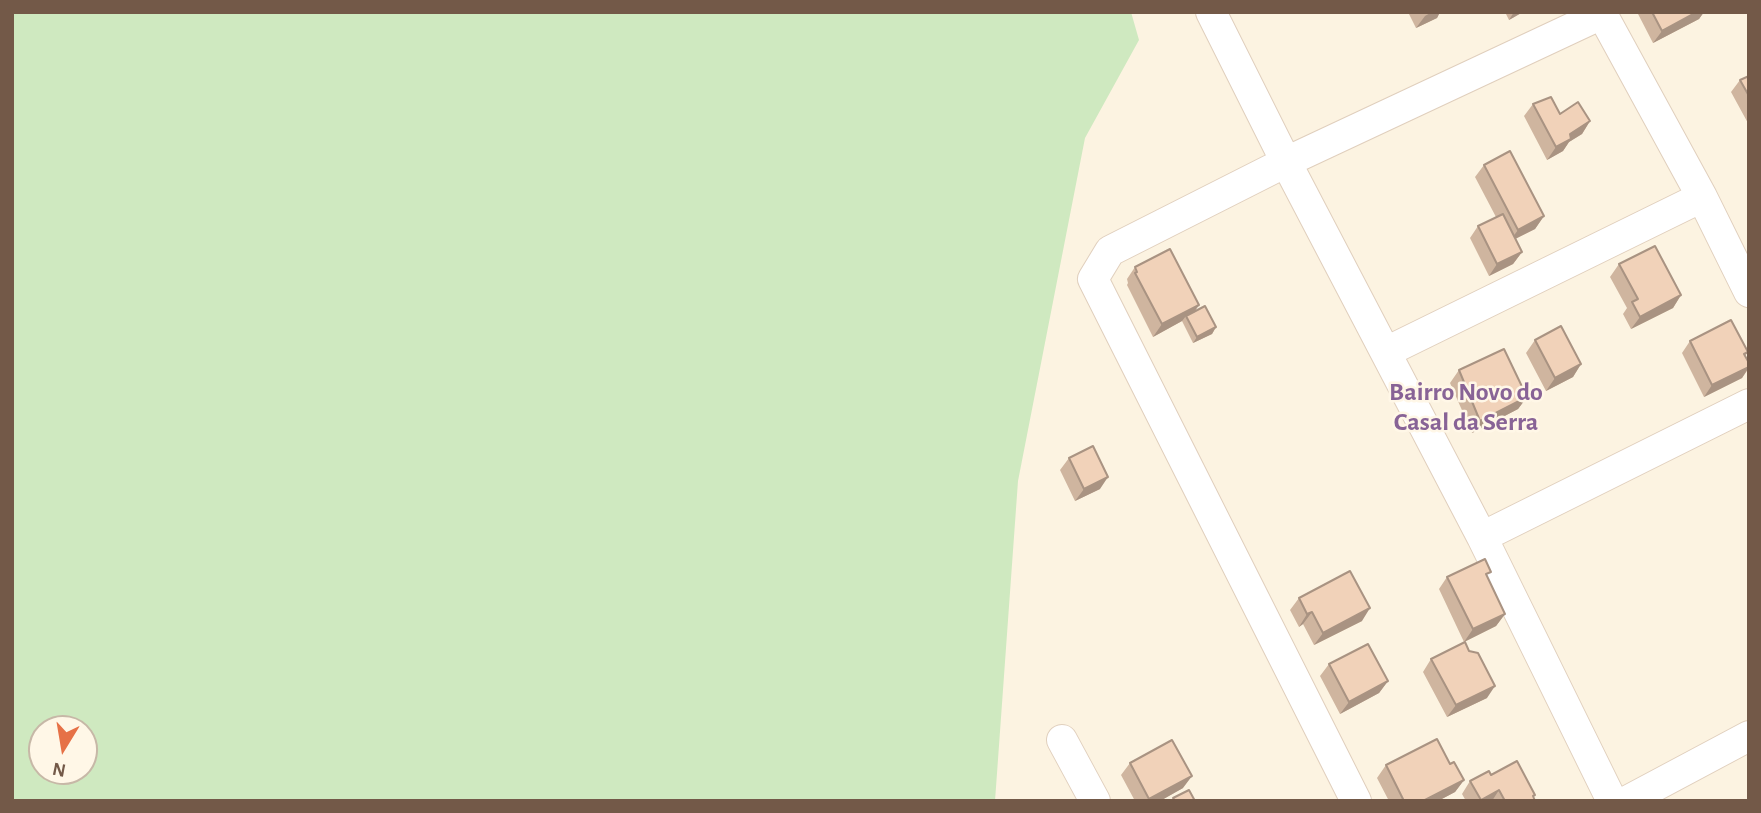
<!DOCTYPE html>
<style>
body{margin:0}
#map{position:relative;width:1761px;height:813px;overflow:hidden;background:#fcf3e1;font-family:"Alegreya Sans",sans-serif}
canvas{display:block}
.frame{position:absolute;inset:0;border:14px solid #735948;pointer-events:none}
.north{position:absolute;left:28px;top:715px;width:70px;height:70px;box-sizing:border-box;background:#fff7e7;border:2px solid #c7b8a7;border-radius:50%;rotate:191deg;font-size:19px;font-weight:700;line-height:28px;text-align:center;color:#735948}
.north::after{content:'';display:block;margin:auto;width:24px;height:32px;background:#e67146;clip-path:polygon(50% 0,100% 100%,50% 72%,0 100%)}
</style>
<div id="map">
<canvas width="1761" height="813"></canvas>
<div class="frame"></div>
<div class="north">N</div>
</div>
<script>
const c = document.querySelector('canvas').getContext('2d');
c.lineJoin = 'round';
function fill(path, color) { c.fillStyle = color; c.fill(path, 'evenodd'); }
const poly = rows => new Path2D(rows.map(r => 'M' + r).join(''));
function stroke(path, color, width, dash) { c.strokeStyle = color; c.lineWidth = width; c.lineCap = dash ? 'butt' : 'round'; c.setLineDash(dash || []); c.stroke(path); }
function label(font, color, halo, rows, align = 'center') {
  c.font = font + ' "Alegreya Sans",sans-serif'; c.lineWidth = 5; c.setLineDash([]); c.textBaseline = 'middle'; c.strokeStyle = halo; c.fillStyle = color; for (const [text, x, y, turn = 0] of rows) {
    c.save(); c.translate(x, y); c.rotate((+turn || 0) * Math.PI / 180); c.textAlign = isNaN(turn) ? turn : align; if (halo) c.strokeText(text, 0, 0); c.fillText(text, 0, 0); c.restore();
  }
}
const green = poly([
 [12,12,1131,12,1139,40,1085,138,1018,481,995,801,12,801],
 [42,729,84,729,84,771,42,771]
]);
const street = poly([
 [1211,12,1286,162,1482,537,1612,801],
 [1601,12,1702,197,1749,292],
 [1386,352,1702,197],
 [1482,537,1749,404],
 [1062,740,1095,801],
 [1356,801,1093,279,1110,251,1286,162,1602,14],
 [1627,801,1749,736]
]);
const wall = poly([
 [1408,12,1440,12,1437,18,1416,28],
 [1505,12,1523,12,1509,20],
 [1637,12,1704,12,1699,19,1653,43],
 [1749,76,1749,125,1731,92,1740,80],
 [1533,104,1560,114,1590,121,1582,134,1569,142,1563,151,1547,160,1524,116],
 [1484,165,1544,216,1535,229,1515,239,1522,252,1513,264,1489,276,1470,238,1478,226,1496,217,1475,177],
 [1619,264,1681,295,1673,308,1631,329,1623,314,1627,308,1610,277],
 [1135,267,1216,327,1212,334,1193,343,1182,321,1153,337,1127,285,1128,283,1127,279],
 [1535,340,1581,364,1573,377,1546,391,1526,353],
 [1690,341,1748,352,1745,356,1749,363,1749,368,1742,378,1704,397,1682,353],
 [1459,370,1527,397,1518,409,1472,433,1450,383],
 [1069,458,1100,489,1075,501,1060,470],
 [1447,577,1505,614,1496,626,1464,642,1439,589],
 [1299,598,1362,621,1314,645,1303,624,1299,627,1290,610],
 [1469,651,1487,698,1447,717,1423,672,1431,659],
 [1329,664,1388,681,1379,693,1340,714,1320,676],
 [1130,763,1183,788,1160,801,1135,801,1121,775],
 [1450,764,1464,780,1455,792,1438,801,1389,801,1377,778,1386,765],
 [1491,775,1535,795,1533,797,1535,801,1466,801,1462,794,1470,781]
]);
const shadedWall = poly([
 [1432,12,1440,12,1437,18,1416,28,1425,16],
 [1514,12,1523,12,1509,20],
 [1697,12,1704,12,1699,19,1653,43,1662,31],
 [1590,121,1582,134,1569,142,1563,151,1547,160,1556,147,1570,134],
 [1544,216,1535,229,1509,242,1518,230],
 [1522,252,1513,264,1489,276,1497,264],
 [1681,295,1673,308,1631,329,1640,317],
 [1199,305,1191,317,1186,316,1182,321,1153,337,1162,324],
 [1216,327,1212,334,1193,343,1197,337],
 [1581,364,1573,377,1546,391,1555,378],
 [1749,367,1742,378,1704,397,1712,385],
 [1527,397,1518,409,1472,433,1480,421],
 [1108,477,1100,489,1075,501,1084,489],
 [1370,608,1362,621,1314,645,1323,633],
 [1312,612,1303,624,1299,627,1307,614],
 [1505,614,1496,626,1464,642,1473,629],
 [1388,681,1379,693,1340,714,1349,702],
 [1495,686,1487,698,1447,717,1456,705],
 [1192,776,1183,788,1160,801,1148,801,1149,799],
 [1464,780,1455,792,1438,801,1423,801],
 [1499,790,1492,801,1480,801,1481,800]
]);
const building = poly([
 [1652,12,1697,12,1662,31,1652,12],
 [1749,76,1749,96,1740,80,1749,76],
 [1551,97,1560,114,1578,102,1590,121,1570,134,1571,139,1556,147,1533,104,1551,97],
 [1510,151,1544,216,1518,230,1484,165,1510,151],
 [1503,214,1522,252,1497,264,1478,226,1503,214],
 [1655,246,1681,295,1640,317,1632,302,1638,299,1619,264,1655,246],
 [1170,249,1199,305,1162,324,1135,273,1137,272,1135,267,1170,249],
 [1205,306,1216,327,1197,337,1186,316,1205,306],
 [1731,320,1748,352,1744,354,1749,363,1749,367,1712,385,1690,341,1731,320],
 [1561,326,1581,364,1555,378,1535,340,1561,326],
 [1504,349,1527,397,1480,421,1459,370,1504,349],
 [1093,446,1108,477,1084,489,1069,458,1093,446],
 [1485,559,1491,572,1486,574,1505,614,1473,629,1447,577,1485,559],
 [1350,571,1370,608,1323,633,1312,612,1307,614,1299,598,1350,571],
 [1465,642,1469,651,1478,653,1495,686,1456,705,1431,659,1465,642],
 [1368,644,1388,681,1349,702,1329,664,1368,644],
 [1437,739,1450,764,1454,762,1464,780,1423,801,1404,801,1386,765,1437,739],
 [1172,740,1192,776,1149,799,1130,763,1172,740],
 [1517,761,1535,795,1533,796,1535,801,1505,801,1499,790,1481,800,1470,781,1489,771,1491,775,1517,761],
 [1189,790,1195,801,1175,801,1173,798,1189,790]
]);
const neighbourhoodNames = [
 ["Bairro Novo do",1466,392],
 ["Casal da Serra",1466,422]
];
fill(green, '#cfe9c0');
stroke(street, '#e0cfbd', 32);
stroke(street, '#fff', 30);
fill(wall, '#cfb59f');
fill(shadedWall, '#a99382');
fill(building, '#f1d2b9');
stroke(building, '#a99382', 2);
label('bold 26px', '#886396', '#fff7e7', neighbourhoodNames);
</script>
